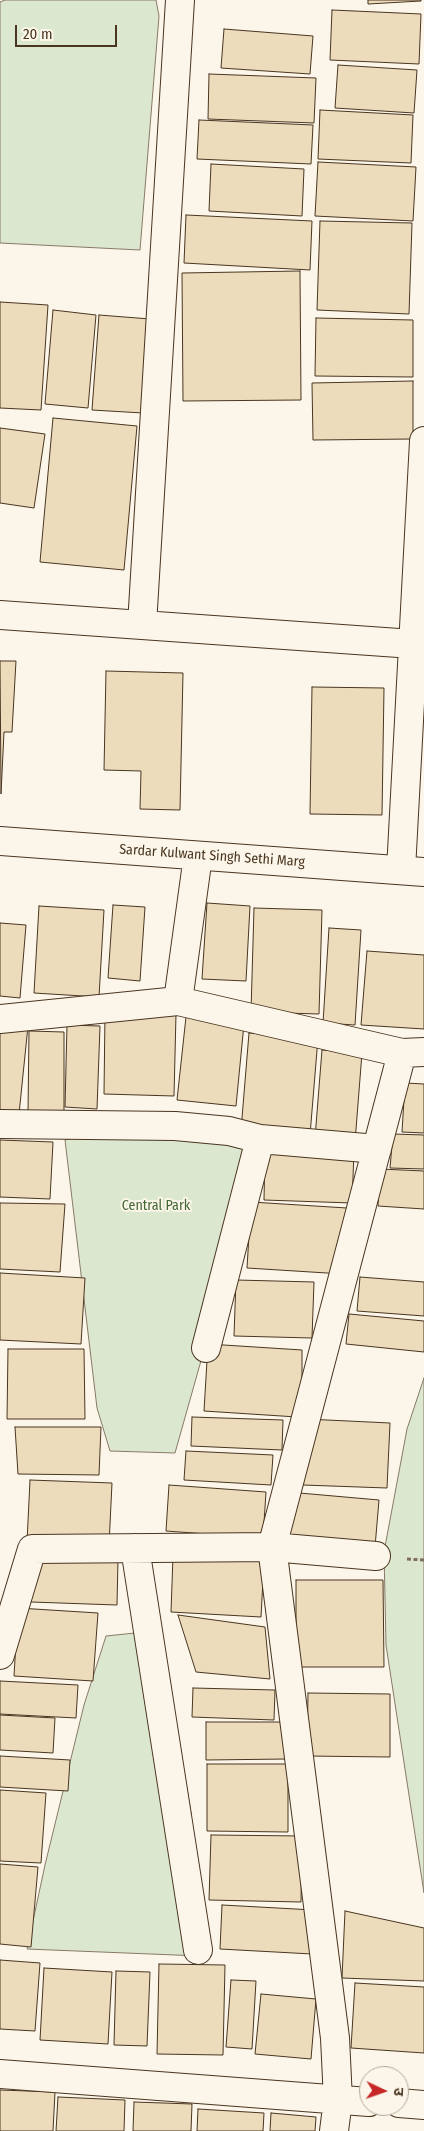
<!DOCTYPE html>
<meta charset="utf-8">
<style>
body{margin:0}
#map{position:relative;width:424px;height:2131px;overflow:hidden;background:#fbf6e9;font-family:"Fira Sans Condensed","Noto Sans Devanagari",sans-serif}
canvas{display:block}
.north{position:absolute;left:359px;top:2066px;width:50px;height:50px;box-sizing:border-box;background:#fbf6e9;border:1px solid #b4a999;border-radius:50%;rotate:93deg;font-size:14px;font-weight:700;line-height:20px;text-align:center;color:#4a3520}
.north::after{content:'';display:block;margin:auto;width:18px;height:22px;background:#c62828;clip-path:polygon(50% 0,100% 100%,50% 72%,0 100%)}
.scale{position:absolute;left:15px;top:25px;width:102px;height:22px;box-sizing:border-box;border:2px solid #4a3520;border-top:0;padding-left:6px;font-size:15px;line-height:18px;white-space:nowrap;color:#4a3520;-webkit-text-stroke:4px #fbf6e9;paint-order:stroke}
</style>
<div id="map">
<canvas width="424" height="2131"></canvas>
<div class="north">उ</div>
<div class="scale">20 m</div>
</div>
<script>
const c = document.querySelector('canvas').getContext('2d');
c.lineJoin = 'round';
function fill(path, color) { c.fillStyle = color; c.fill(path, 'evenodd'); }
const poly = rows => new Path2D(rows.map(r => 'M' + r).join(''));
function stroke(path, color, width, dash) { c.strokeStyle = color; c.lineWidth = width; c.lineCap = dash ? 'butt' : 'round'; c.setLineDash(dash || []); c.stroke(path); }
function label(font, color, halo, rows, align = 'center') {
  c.font = font + ' "Fira Sans Condensed",sans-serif'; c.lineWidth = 4; c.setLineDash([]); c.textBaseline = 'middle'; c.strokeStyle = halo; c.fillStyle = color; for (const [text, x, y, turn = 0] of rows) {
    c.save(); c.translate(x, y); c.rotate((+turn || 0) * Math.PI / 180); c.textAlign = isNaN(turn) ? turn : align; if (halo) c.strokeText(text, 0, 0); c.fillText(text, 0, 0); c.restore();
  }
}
const green = poly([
 [5,0,156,0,159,16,140,250,0,243,0,2,5,0],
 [119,1127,253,1143,213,1318,175,1453,110,1451,97,1408,65,1140,119,1127],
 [424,1378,424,1893,386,1645,384,1552,407,1429,424,1378],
 [135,1633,172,1698,191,1813,200,1956,27,1949,45,1865,84,1705,106,1636,135,1633]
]);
const building = poly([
 [368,0,421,0,421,1,368,4,368,0],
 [332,10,421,14,419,64,330,60,332,10],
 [224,29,313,36,310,74,221,68,224,29],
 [338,65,417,70,414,113,335,108,338,65],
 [209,74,316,78,314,123,208,119,209,74],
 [320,110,413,115,411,163,318,159,320,110],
 [199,120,313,125,311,164,197,159,199,120],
 [318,162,416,167,413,221,315,216,318,162],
 [211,164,304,169,302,216,209,211,211,164],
 [186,215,312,221,310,270,184,263,186,215],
 [320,221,412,223,409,314,317,310,320,221],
 [300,271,301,400,183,401,182,273,300,271],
 [0,302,48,305,41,410,0,408,0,302],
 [53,310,96,315,88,408,45,404,53,310],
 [99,315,150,319,143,413,92,410,99,315],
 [316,318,413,320,413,377,315,376,316,318],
 [413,381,413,439,313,440,312,383,413,381],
 [53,418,137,426,124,570,40,562,53,418],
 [0,428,45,434,34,508,0,503,0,428],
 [0,661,16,661,12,732,4,732,1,794,0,661],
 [106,671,183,673,180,810,140,809,141,771,104,770,106,671],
 [312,687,384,688,382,815,310,814,312,687],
 [207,903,250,906,246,981,202,979,207,903],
 [113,905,145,907,140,981,108,978,113,905],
 [39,906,104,910,99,997,34,993,39,906],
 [254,908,322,910,319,1014,251,1012,254,908],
 [0,923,26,925,20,998,0,996,0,923],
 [329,928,361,930,355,1025,323,1023,329,928],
 [367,951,424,955,424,1029,361,1025,367,951],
 [105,1013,176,1014,174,1096,104,1094,105,1013],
 [186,1017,244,1024,236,1106,177,1100,186,1017],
 [0,1023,28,1026,19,1114,0,1113,0,1023],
 [67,1025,100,1026,97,1109,65,1107,67,1025],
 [29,1031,64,1032,64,1114,28,1113,29,1031],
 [249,1033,318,1038,310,1135,241,1130,249,1033],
 [322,1050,362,1053,355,1142,315,1138,322,1050],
 [405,1083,424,1084,424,1133,402,1132,405,1083],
 [393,1134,424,1135,424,1169,390,1168,393,1134],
 [0,1140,53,1142,50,1199,0,1197,0,1140],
 [265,1149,354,1152,352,1203,264,1200,265,1149],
 [380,1169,424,1171,424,1209,378,1206,380,1169],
 [251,1202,347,1208,343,1274,247,1268,251,1202],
 [0,1203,65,1204,60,1272,0,1269,0,1203],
 [0,1273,85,1278,81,1344,0,1340,0,1273],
 [360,1277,424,1282,424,1316,357,1311,360,1277],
 [236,1280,314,1282,312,1338,234,1336,236,1280],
 [349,1314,424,1321,424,1352,346,1344,349,1314],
 [208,1344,302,1350,302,1386,297,1417,204,1411,208,1344],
 [8,1349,84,1349,85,1419,7,1419,8,1349],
 [192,1417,283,1420,282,1450,191,1446,192,1417],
 [306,1419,390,1423,387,1488,303,1485,306,1419],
 [15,1427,101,1427,99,1475,18,1474,15,1427],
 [186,1451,273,1455,271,1485,184,1480,186,1451],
 [30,1480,112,1483,109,1545,27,1542,30,1480],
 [169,1485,266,1492,263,1538,166,1531,169,1485],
 [288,1492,379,1500,375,1547,284,1539,288,1492],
 [173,1556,264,1561,261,1617,171,1612,173,1556],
 [33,1557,118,1559,117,1605,31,1602,33,1557],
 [296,1580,383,1580,384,1667,296,1667,296,1580],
 [18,1608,98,1613,93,1681,14,1676,18,1608],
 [178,1615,265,1627,270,1679,196,1672,178,1615],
 [0,1681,78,1685,76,1718,0,1714,0,1681],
 [193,1688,275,1690,274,1720,192,1717,193,1688],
 [308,1693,390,1694,390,1757,307,1756,308,1693],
 [0,1715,55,1718,53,1753,0,1750,0,1715],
 [206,1722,286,1722,287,1759,206,1760,206,1722],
 [0,1756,70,1760,68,1791,0,1787,0,1756],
 [207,1764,288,1764,288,1832,207,1831,207,1764],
 [0,1790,46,1793,41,1863,0,1861,0,1790],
 [211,1835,302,1836,301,1902,209,1900,211,1835],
 [0,1864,38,1867,31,1947,0,1944,0,1864],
 [222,1905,314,1910,312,1954,220,1949,222,1905],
 [345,1911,424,1928,424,1981,342,1978,345,1911],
 [0,1960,40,1963,35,2031,0,2029,0,1960],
 [159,1964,225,1965,223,2055,157,2054,159,1964],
 [44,1968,112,1972,108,2044,40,2040,44,1968],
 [116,1971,150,1972,147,2046,114,2045,116,1971],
 [231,1980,256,1981,252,2049,226,2047,231,1980],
 [355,1983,424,1987,424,2053,351,2048,355,1983],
 [261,1994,316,1999,311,2059,255,2054,261,1994],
 [0,2090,55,2092,53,2131,0,2131,0,2090],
 [58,2097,125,2100,124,2131,56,2131,58,2097],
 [134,2102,192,2104,191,2131,133,2131,134,2102],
 [198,2109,264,2113,263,2131,197,2131,198,2109],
 [271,2113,316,2117,315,2131,270,2131,271,2113]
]);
const path = poly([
 [407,1559,424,1560]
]);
const minor = poly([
 [180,0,142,625,413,644],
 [0,615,142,625],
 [0,841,424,872],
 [198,856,178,1001,402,1053],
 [401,870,424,441],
 [0,1019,178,1001],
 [0,1124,175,1126,229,1131,260,1139,377,1149],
 [206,1348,260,1139],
 [135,1548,198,1950],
 [0,1655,32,1549,272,1547,376,1556],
 [0,2074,369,2102],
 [399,2103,424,2105],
 [334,2131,338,2100,335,2038,272,1547,402,1053,424,1052]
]);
const streetNames = [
 ["Sardar Kulwant Singh Sethi Marg",212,856,4]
];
const parkNames = [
 ["Central Park",156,1206]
];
fill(green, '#dce7d0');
stroke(green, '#887966', 1);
fill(building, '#ecdcbc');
stroke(building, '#4a3520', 1);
stroke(minor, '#4a3520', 30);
stroke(path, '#7f6f5c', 3, [4, 2.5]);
stroke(minor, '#fbf6e9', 28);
label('14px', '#4a3520', '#fbf6e9', streetNames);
label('14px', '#436837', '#fbf6e9', parkNames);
</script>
